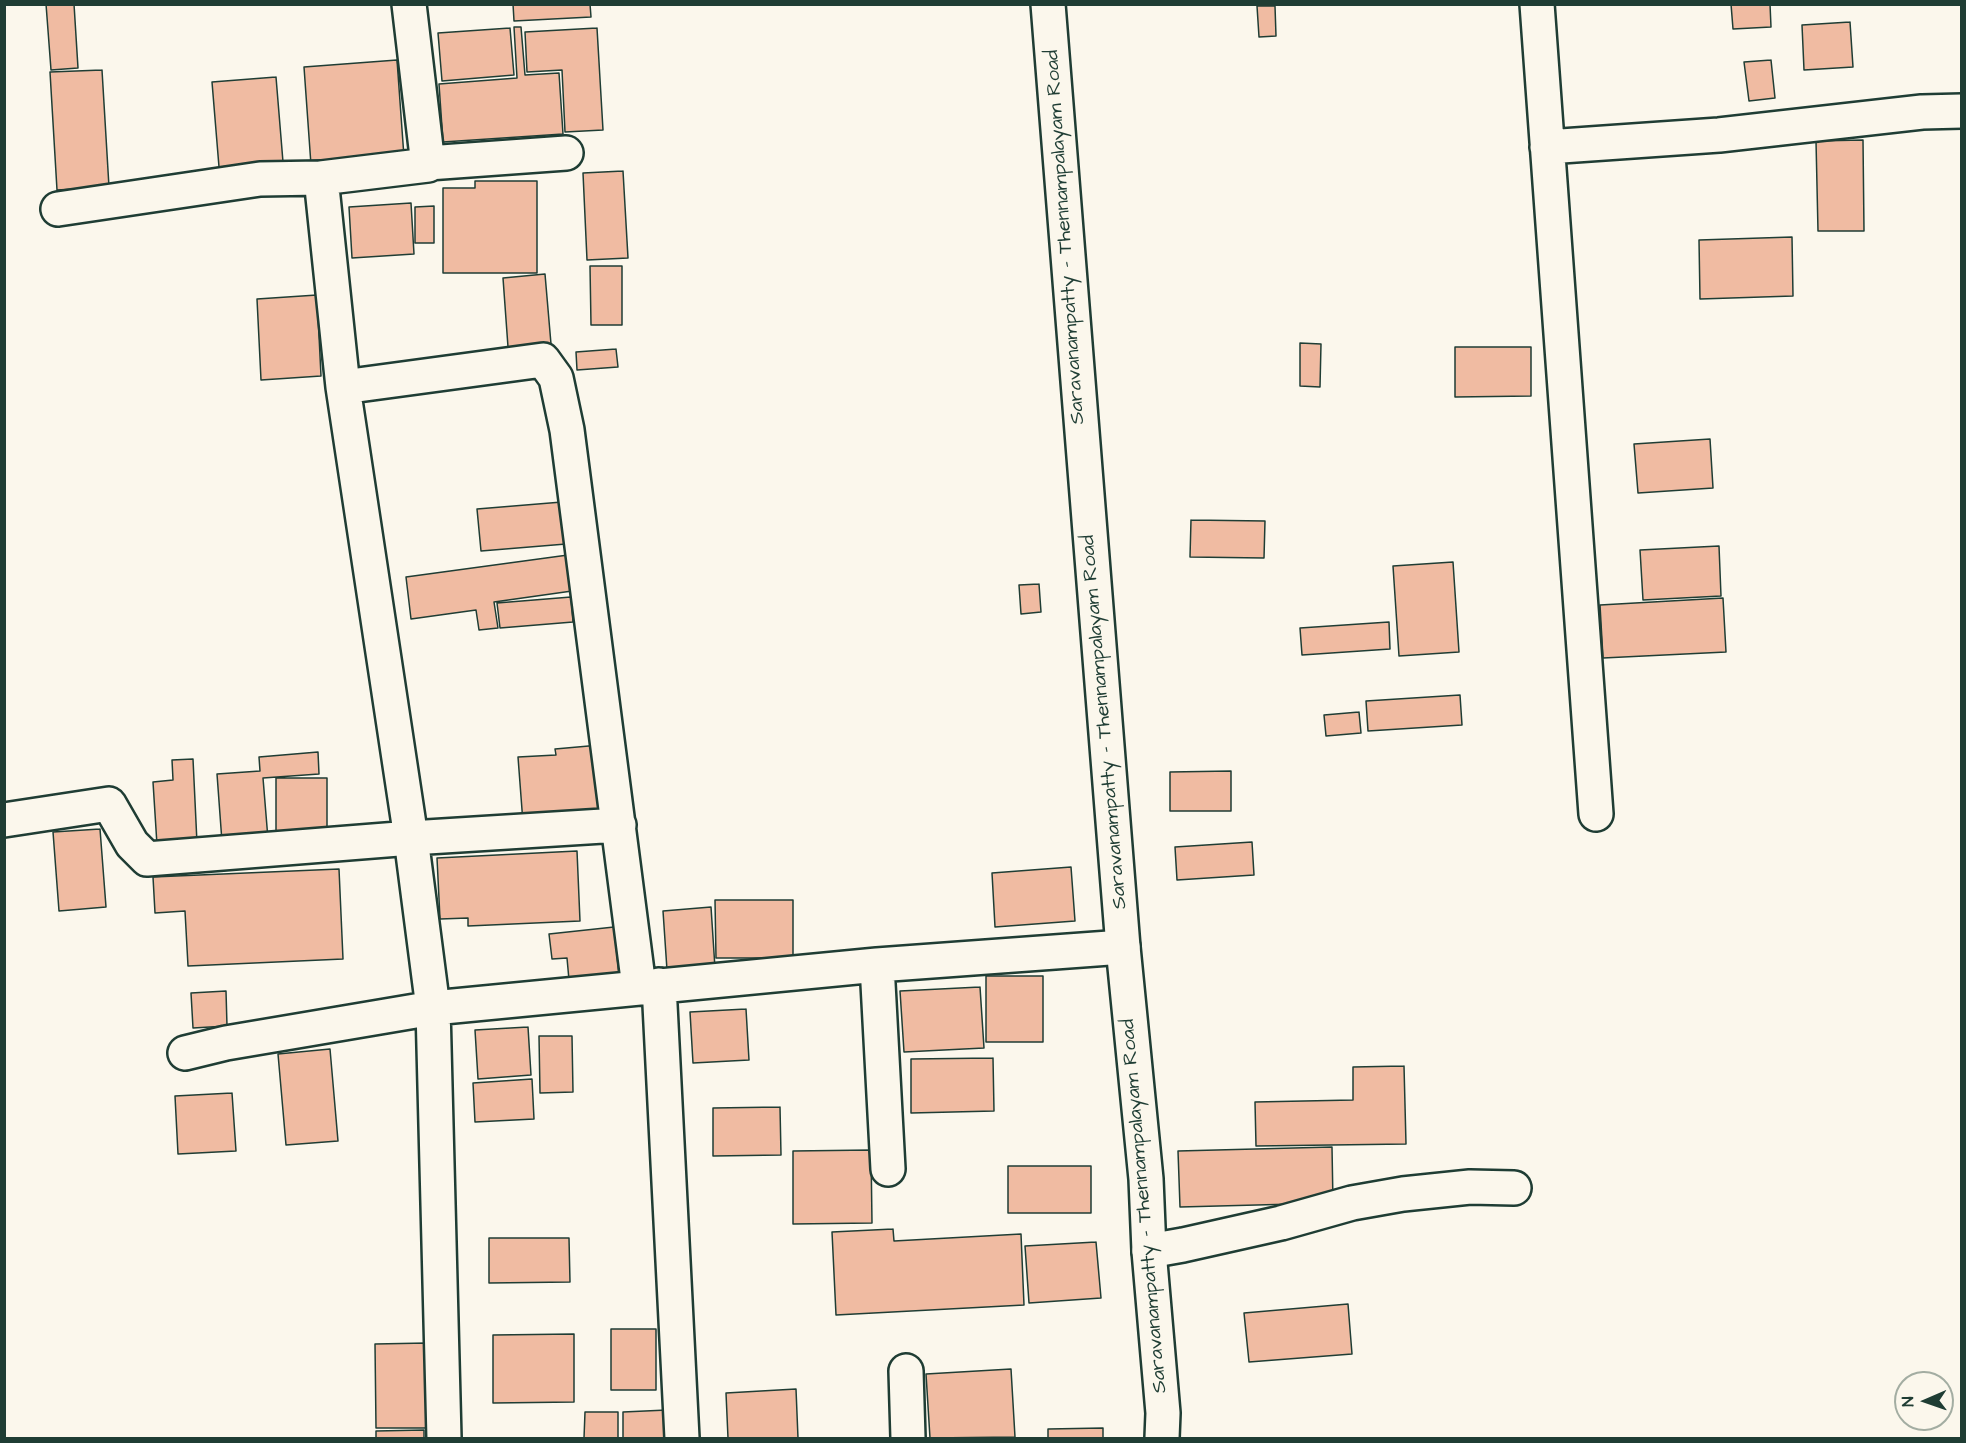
<!DOCTYPE html>
<style>
body{margin:0}
#map{position:relative;width:1966px;height:1443px;overflow:hidden;background:#fbf7ec;font-family:"Architects Daughter",sans-serif}
canvas{display:block}
.frame{position:absolute;inset:0;border:6px solid #1f3d34;pointer-events:none}
.north{position:absolute;left:1894px;top:1371px;width:60px;height:60px;box-sizing:border-box;background:#fbf7ec;border:2px solid #a3ada2;border-radius:50%;rotate:268deg;font-size:16px;font-weight:700;line-height:24px;text-align:center;color:#1f3d34}
.north::after{content:'';display:block;margin:auto;width:21px;height:27px;background:#1f3d34;clip-path:polygon(50% 0,100% 100%,50% 72%,0 100%)}
</style>
<div id="map">
<canvas width="1966" height="1443"></canvas>
<div class="frame"></div>
<div class="north">N</div>
</div>
<script>
const c = document.querySelector('canvas').getContext('2d');
c.lineJoin = 'round';
function fill(path, color) { c.fillStyle = color; c.fill(path, 'evenodd'); }
const poly = rows => new Path2D(rows.map(r => 'M' + r).join(''));
function stroke(path, color, width, dash) { c.strokeStyle = color; c.lineWidth = width; c.lineCap = dash ? 'butt' : 'round'; c.setLineDash(dash || []); c.stroke(path); }
function label(font, color, halo, rows, align = 'center') {
  c.font = font + ' "Architects Daughter",sans-serif'; c.lineWidth = 5; c.setLineDash([]); c.textBaseline = 'middle'; c.strokeStyle = halo; c.fillStyle = color; for (const [text, x, y, turn = 0] of rows) {
    c.save(); c.translate(x, y); c.rotate((+turn || 0) * Math.PI / 180); c.textAlign = isNaN(turn) ? turn : align; if (halo) c.strokeText(text, 0, 0); c.fillText(text, 0, 0); c.restore();
  }
}
const building = poly([
 [46,4,74,4,78,68,51,70,46,4],
 [513,4,590,4,591,17,514,21,513,4],
 [1731,4,1770,4,1771,27,1733,29,1731,4],
 [1257,6,1275,6,1276,36,1259,37,1257,6],
 [1850,22,1853,67,1804,70,1802,25,1850,22],
 [514,27,521,27,525,75,559,73,563,134,443,142,439,84,517,78,514,27],
 [510,28,514,75,442,81,438,33,510,28],
 [597,28,603,130,565,132,562,70,527,72,525,32,597,28],
 [397,60,404,157,311,165,304,67,397,60],
 [1771,60,1775,98,1749,101,1744,62,1771,60],
 [102,70,109,187,57,190,50,72,102,70],
 [276,77,283,162,219,167,212,82,276,77],
 [1863,140,1864,231,1818,231,1816,141,1863,140],
 [623,171,628,258,587,260,583,173,623,171],
 [475,181,537,181,537,273,443,273,443,188,475,188,475,181],
 [411,203,414,254,352,258,349,207,411,203],
 [434,206,434,243,415,243,415,207,434,206],
 [1792,237,1793,296,1700,299,1699,240,1792,237],
 [590,266,622,266,622,325,591,325,590,266],
 [545,274,551,344,508,347,503,278,545,274],
 [317,295,321,376,261,380,257,299,317,295],
 [1300,343,1321,344,1320,387,1300,386,1300,343],
 [1455,347,1531,347,1531,396,1455,397,1455,347],
 [616,349,618,367,577,370,576,352,616,349],
 [1710,439,1713,488,1638,493,1634,444,1710,439],
 [562,502,566,544,481,551,477,509,562,502],
 [1191,520,1265,521,1264,558,1190,557,1191,520],
 [1719,546,1721,596,1643,600,1640,550,1719,546],
 [568,555,572,591,494,602,498,628,479,630,476,610,411,619,406,577,568,555],
 [1453,562,1459,652,1399,656,1393,566,1453,562],
 [1039,584,1041,612,1021,614,1019,585,1039,584],
 [571,597,573,622,500,628,497,603,571,597],
 [1723,598,1726,652,1603,658,1600,605,1723,598],
 [1389,622,1390,649,1302,655,1300,628,1389,622],
 [1460,695,1462,725,1368,731,1366,701,1460,695],
 [1359,712,1361,733,1326,736,1324,715,1359,712],
 [600,745,605,817,523,823,518,757,556,755,555,749,600,745],
 [318,752,319,774,263,778,268,839,222,842,217,774,260,771,259,757,318,752],
 [193,759,197,843,157,845,153,782,173,780,172,760,193,759],
 [1231,771,1231,811,1170,811,1170,772,1231,771],
 [276,778,327,778,327,836,276,836,276,778],
 [100,829,106,907,59,911,53,832,100,829],
 [1252,842,1254,875,1177,880,1175,847,1252,842],
 [577,851,580,921,468,926,468,918,440,919,437,858,577,851],
 [1071,867,1075,921,995,927,992,873,1071,867],
 [339,869,343,959,188,966,185,911,155,913,153,877,339,869],
 [715,900,793,900,793,958,716,958,715,900],
 [711,907,715,968,667,970,663,911,711,907],
 [614,927,619,975,569,980,567,958,552,959,549,934,614,927],
 [986,976,1043,976,1043,1042,986,1042,986,976],
 [980,987,984,1048,904,1052,900,991,980,987],
 [226,991,227,1026,193,1028,191,993,226,991],
 [746,1009,749,1060,693,1063,690,1012,746,1009],
 [528,1027,531,1075,478,1079,475,1030,528,1027],
 [539,1036,572,1036,573,1092,540,1093,539,1036],
 [330,1049,338,1141,286,1145,278,1054,330,1049],
 [993,1058,994,1111,911,1113,911,1059,993,1058],
 [1404,1066,1406,1144,1256,1146,1255,1102,1353,1100,1353,1067,1404,1066],
 [532,1079,534,1119,475,1122,473,1083,532,1079],
 [232,1093,236,1151,178,1154,175,1096,232,1093],
 [780,1107,781,1155,713,1156,713,1108,780,1107],
 [1332,1147,1333,1203,1180,1207,1178,1151,1332,1147],
 [871,1150,872,1223,793,1224,793,1151,871,1150],
 [1008,1166,1091,1166,1091,1213,1008,1213,1008,1166],
 [893,1229,894,1241,1021,1234,1024,1305,836,1315,832,1232,893,1229],
 [489,1238,569,1238,570,1282,489,1283,489,1238],
 [1096,1242,1101,1298,1029,1303,1025,1246,1096,1242],
 [1348,1304,1352,1354,1249,1362,1244,1313,1348,1304],
 [611,1329,656,1329,656,1390,611,1390,611,1329],
 [574,1334,574,1402,493,1403,493,1335,574,1334],
 [427,1343,428,1428,376,1428,375,1344,427,1343],
 [1011,1369,1015,1437,930,1438,926,1374,1011,1369],
 [796,1389,798,1438,728,1438,726,1393,796,1389],
 [667,1410,668,1438,623,1438,623,1412,667,1410],
 [585,1412,618,1412,618,1438,584,1438,585,1412],
 [1103,1428,1103,1438,1048,1438,1048,1429,1103,1428],
 [424,1430,424,1438,376,1438,376,1431,424,1430]
]);
const street = poly([
 [1537,4,1596,814],
 [1547,147,1719,135,1922,112,1962,111],
 [428,163,566,153],
 [58,209,260,179,321,178],
 [343,387,321,178,428,165,409,4],
 [4,820,109,804,132,844,147,859,411,838,619,825],
 [877,965,888,1169],
 [659,985,682,1438],
 [639,987,567,430,556,378,543,360,343,387,411,838,433,1008,877,965,1123,947],
 [185,1053,226,1043,433,1008,444,1438],
 [1149,1251,1183,1245,1281,1223,1352,1203,1403,1194,1470,1187,1514,1188],
 [906,1371,908,1438]
]);
const secondary = poly([
 [1048,4,1123,947,1146,1179,1149,1251,1163,1413,1162,1438]
]);
const streetNames = [
 ["Saravanampatty - Thennampalayam Road",1066,237,-94],
 ["Saravanampatty - Thennampalayam Road",1105,722,-95],
 ["Saravanampatty - Thennampalayam Road",1145,1206,-95]
];
fill(building, '#f0bba2');
stroke(building, '#1f3d34', 1.5);
stroke(street, '#1f3d34', 38);
stroke(secondary, '#1f3d34', 38);
stroke(street, '#fbf7ec', 33);
stroke(secondary, '#fbf7ec', 33);
label('20px', '#1f3d34', '#fbf7ec', streetNames);
</script>
